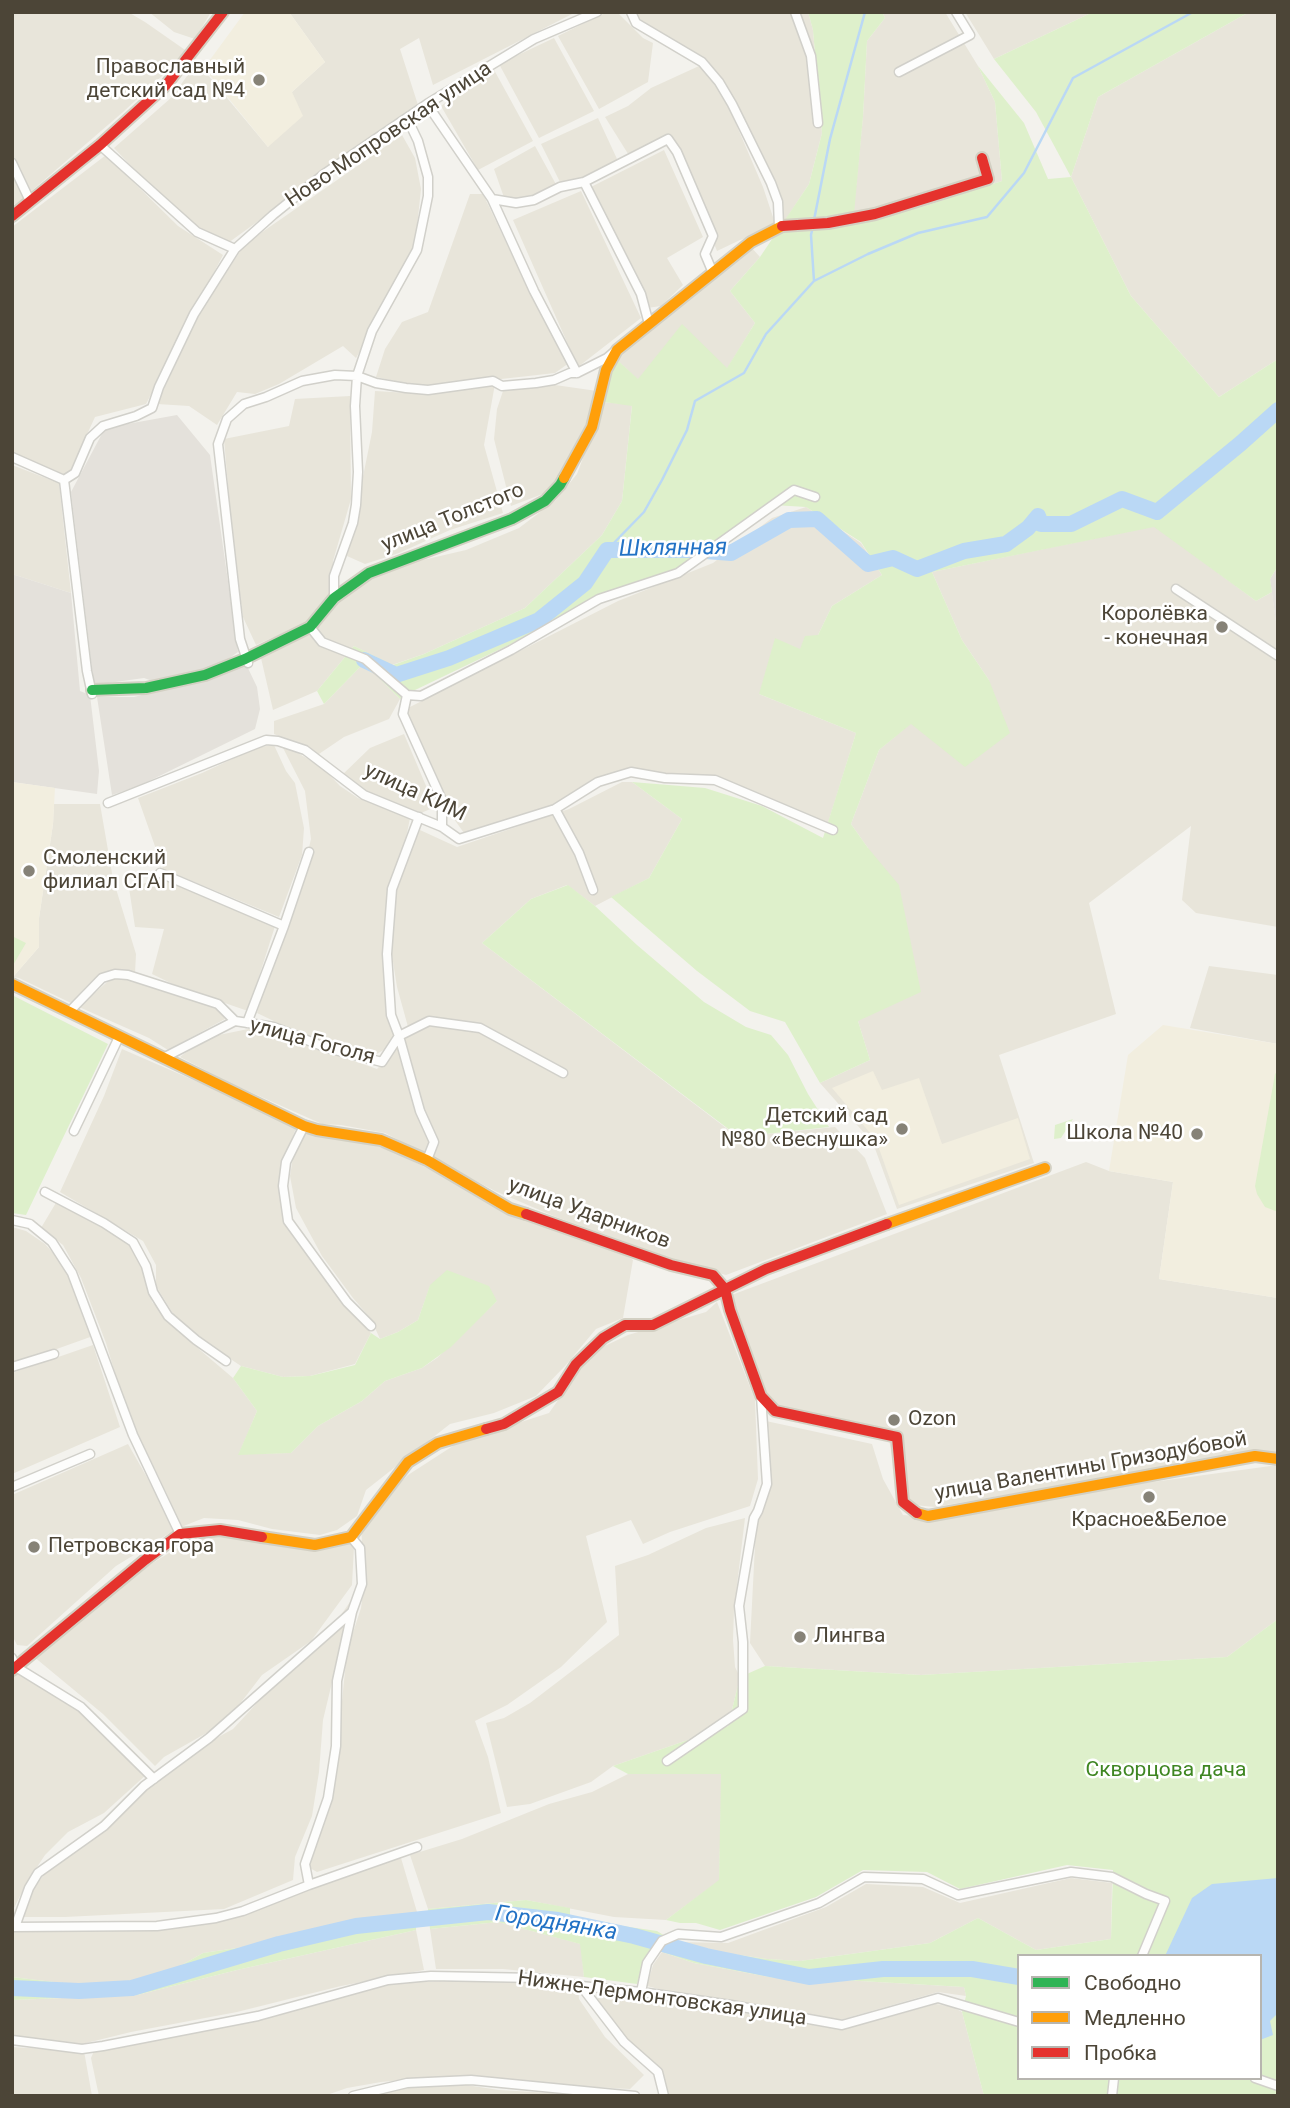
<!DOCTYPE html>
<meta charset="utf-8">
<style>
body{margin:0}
#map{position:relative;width:1290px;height:2108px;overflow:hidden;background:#f3f2ed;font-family:Roboto,sans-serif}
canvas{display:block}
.frame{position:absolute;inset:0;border:14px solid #4c4537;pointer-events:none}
.legend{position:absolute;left:1017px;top:1954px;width:245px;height:126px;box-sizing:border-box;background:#fff;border:2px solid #b7b5af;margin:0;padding:9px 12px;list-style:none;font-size:21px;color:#4c4537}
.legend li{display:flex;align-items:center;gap:14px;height:35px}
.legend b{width:35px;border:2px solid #b7b5af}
</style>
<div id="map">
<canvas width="1290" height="2108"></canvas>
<div class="frame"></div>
<ul class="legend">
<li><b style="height:9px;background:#30b455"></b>Свободно</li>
<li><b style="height:9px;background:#ff9f0a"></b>Медленно</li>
<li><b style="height:9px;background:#e5322d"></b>Пробка</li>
</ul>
</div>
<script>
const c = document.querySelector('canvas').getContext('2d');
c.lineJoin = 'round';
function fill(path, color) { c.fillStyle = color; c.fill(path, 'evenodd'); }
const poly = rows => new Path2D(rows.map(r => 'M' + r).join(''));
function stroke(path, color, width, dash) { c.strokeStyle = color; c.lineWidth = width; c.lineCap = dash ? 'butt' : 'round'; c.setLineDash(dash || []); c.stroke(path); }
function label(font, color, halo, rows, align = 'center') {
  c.font = font + ' Roboto,sans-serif'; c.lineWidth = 5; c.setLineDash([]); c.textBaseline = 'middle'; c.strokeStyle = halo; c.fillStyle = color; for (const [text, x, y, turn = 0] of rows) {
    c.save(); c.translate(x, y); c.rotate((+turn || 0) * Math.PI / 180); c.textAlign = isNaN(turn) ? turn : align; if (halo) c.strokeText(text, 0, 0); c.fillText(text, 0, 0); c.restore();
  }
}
const residential = poly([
 [12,12,128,12,145,22,188,52,123,112,28,194,12,156],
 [149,12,211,12,195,39,174,32],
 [289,12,576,12,433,85,419,38,400,49,418,105,228,243,180,217,114,148,172,97,197,62,268,147,292,92,325,62],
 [607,12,617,12,643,38,653,43,648,82,599,109,558,36],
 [634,12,808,12,813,30,822,133,809,184,784,222,729,91,706,59,671,41,634,15],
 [882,12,945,12,978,66,995,102,1002,181,925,206,852,226,863,117,867,41,885,18],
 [965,12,1093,12,994,59],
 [1249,12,1278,12,1278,359,1219,397,1131,296,1071,177,1098,97],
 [554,38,594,111,539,138,499,64],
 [699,66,721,89,763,187,775,223,757,235,740,240,717,251,685,173,668,138,630,157,605,117,628,106,651,88],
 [493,68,533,141,478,170,441,106],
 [598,118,618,161,563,188,541,144],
 [402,135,415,158,421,189,416,236,405,273,356,358,343,346,279,384,255,394,237,392,217,425,189,406,157,404,199,314,245,244],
 [535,146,558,188,507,206,494,169],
 [664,150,703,237,667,258,683,285,661,306,647,308,589,188],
 [106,155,178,226,223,255,146,404,95,417,68,476,12,455,12,227],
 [12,173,24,199,12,206],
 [581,191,641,318,578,367,513,220],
 [470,194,483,194,533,299,569,363,555,373,439,386,413,385,376,377,385,349,402,322,428,312],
 [750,246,760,257,730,291,755,323,727,369,638,380,614,357],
 [495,384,484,445,503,513,450,530,399,553,365,564,347,556,372,432,375,391,426,394],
 [555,385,597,391,577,450,571,462,548,492,511,506,494,439,497,409,504,388],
 [350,396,351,499,333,561,333,585,324,606,306,623,256,645,243,617,232,533,224,439,289,426,295,399],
 [604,402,632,405,622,501,602,535,525,608,424,654,392,665,354,646,317,691,273,710,261,658,268,651,310,635,347,588,384,569,466,550,519,528,556,500,577,474],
 [12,465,59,483,71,593,12,574],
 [806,507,861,543,882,575,832,606,818,635,801,649,759,694,856,733,828,823,814,822,750,790,699,777,645,772,619,774,566,802,464,833,444,805,407,714,410,707,618,601,713,563,772,518],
 [1155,526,1256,601,1272,592,1278,636,1278,927,1196,913,1182,900,1191,826,1089,903,1116,1014,999,1055,1034,1163,897,1209,873,1143,820,1083,870,1060,858,1021,868,848,851,824,879,750,910,724,989,680,962,640,932,572],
 [364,663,400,699,389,719,344,737,316,756,300,746,274,734,274,721,324,704],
 [404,734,435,807,421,813,365,793,341,776,370,748],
 [274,745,286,771,295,783,304,828,302,855,279,917,163,869,138,798,202,773,258,747],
 [282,746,293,750,323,768,340,786,358,798,410,818,406,838,389,889,385,935,394,1025,393,1045,371,1057,299,1033,257,1013,282,932,302,877,311,839,305,791],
 [622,782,632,782,682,819,649,878,595,906,567,885,531,899,482,943,738,1137,835,1127,865,1158,887,1214,726,1275,693,1266,556,1217,495,1191,385,1133,341,1125,322,1124,230,1083,180,1057,204,1038,258,1027,377,1069,410,1034,397,987,391,949,395,891,412,844,420,830,457,847,569,809],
 [54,804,100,804,113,879,136,954,135,973,114,969,89,984,71,1003,19,978,13,977,39,947,39,918,53,824],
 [159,879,173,881,276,923,248,1011,181,988,152,974,164,929,135,927,129,888],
 [1209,966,1278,975,1278,1044,1190,1028],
 [115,975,142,979,219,1006,225,1019,168,1050,149,1038,79,1007],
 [122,1049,297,1125,281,1170,281,1199,300,1236,327,1280,371,1333,355,1364,310,1376,283,1377,241,1366,205,1342,174,1315,156,1286,156,1265,143,1241,60,1192,104,1096],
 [307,1129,358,1140,394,1152,544,1225,622,1253,633,1260,623,1318,596,1329,565,1366,536,1396,494,1413,450,1424,366,1490,357,1516,337,1530,320,1535,272,1529,238,1520,204,1518,181,1527,166,1492,126,1410,106,1343,81,1278,63,1245,41,1228,57,1201,126,1240,147,1271,152,1302,200,1350,233,1378,257,1411,239,1454,291,1453,318,1426,362,1401,385,1381,422,1368,437,1358,497,1301,430,1286,418,1320,398,1332,380,1339,371,1319,353,1298,322,1256,296,1208,290,1176,294,1151],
 [1086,1162,1109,1171,1173,1182,1159,1279,1278,1298,1278,1453,1192,1463,935,1507,904,1504,894,1467,888,1434,784,1408,766,1399,729,1296],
 [12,1227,26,1231,45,1244,63,1264,82,1299,93,1336,12,1365],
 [717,1302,755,1400,758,1479,750,1506,670,1532,643,1544,631,1520,586,1536,607,1622,561,1667,507,1705,475,1721,488,1757,501,1813,317,1872,308,1867,311,1853,333,1791,347,1651,361,1608,364,1584,361,1523,408,1475,459,1442,549,1413,592,1352,628,1335,706,1312],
 [93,1345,120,1427,12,1474,12,1373],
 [766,1421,872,1444,883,1479,903,1515,937,1518,1138,1484,1278,1465,1278,1619,1227,1657,921,1675,765,1666,750,1643,756,1526,770,1484],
 [128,1444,153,1488,173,1531,116,1566,27,1646,17,1645,12,1635,12,1495],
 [745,1518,734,1610,733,1640,735,1667,740,1677,728,1726,613,1766,591,1782,530,1804,507,1807,486,1723,504,1718,530,1703,619,1635,615,1566,648,1555,706,1528],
 [204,1532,314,1548,346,1535,354,1546,352,1585,311,1641,262,1675,226,1722,164,1757,155,1766,103,1714,33,1656,116,1585],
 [352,1599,323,1720,319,1772,312,1816,295,1857,293,1880,224,1909,65,1917,23,1917,28,1897,60,1852,100,1822,131,1804,166,1766,233,1729,280,1678,327,1635],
 [22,1665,51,1690,82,1712,147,1774,104,1813,68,1832,45,1855,27,1882,14,1908,15,1917,12,1917,12,1674],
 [628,1774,722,1774,719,1881,666,1920,614,1917,526,1900,428,1909,410,1855,462,1839,549,1804,592,1792],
 [401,1858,417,1912,251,1946,203,1953,166,1974,96,1987,12,1977,12,1932,92,1930,233,1917,307,1886],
 [1071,1878,1112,1883,1111,1939,1036,1950,978,1918,930,1943,800,1961,767,1959,718,1952,675,1942,728,1943,826,1907,866,1884,923,1887,960,1903],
 [498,1922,581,1944,584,1977,503,1969,436,1969,430,1929],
 [416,1930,424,1970,341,1986,237,2012,131,2032,78,2045,12,2037,12,2000,137,1995,237,1970],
 [662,1952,694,1963,775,1978,791,1977,964,1987,966,1996,938,1992,840,2020,784,2009,670,1992,647,1986,653,1965],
 [508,1979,578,1987,579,1999,605,2037,644,2075,630,2089,523,2083,473,2077,440,2077,381,2082,347,2088,324,2096,99,2096,91,2058,94,2051,237,2024,330,2001,391,1983],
 [605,1993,682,2002,841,2030,936,2004,953,2007,962,2012,984,2096,664,2096,650,2064,625,2038,598,2003,597,1994],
 [12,2047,84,2051,92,2096,12,2096],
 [460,2084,499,2090,602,2096,346,2096,414,2086]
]);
const industrial = poly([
 [177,415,210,455,238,652,221,664,202,673,158,683,144,678,94,685,71,492,105,428],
 [1278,566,1278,636,1270,579],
 [12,574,71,593,80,691,90,695,99,771,97,794,12,782],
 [246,664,257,687,260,709,255,729,139,786,112,795,97,697,134,697,224,674]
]);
const education = poly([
 [245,12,289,12,325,62,292,92,303,116,268,147,204,68],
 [12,782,55,788,53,824,39,918,39,947,13,977],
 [1163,1025,1278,1044,1278,1298,1159,1279,1173,1182,1109,1171,1128,1055],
 [873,1071,882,1090,919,1078,942,1144,1018,1118,1030,1159,899,1205,876,1140,832,1088]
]);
const green = poly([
 [808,12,882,12,885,18,867,41,863,117,853,225,925,206,1002,181,995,102,978,66,1024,123,1048,179,1071,177,1036,112,994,59,1093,12,1249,12,1098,97,1071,177,1131,296,1219,397,1278,359,1278,566,1270,579,1272,592,1256,601,1154,527,932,572,962,640,989,680,1010,733,965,767,911,724,879,750,851,824,868,848,899,885,921,992,858,1021,870,1060,820,1083,785,1022,750,1011,697,971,611,897,649,878,682,819,632,782,705,788,762,806,823,838,856,733,759,694,775,638,800,649,805,636,818,635,832,606,882,575,861,542,806,507,773,505,737,526,710,554,617,593,413,691,400,699,364,663,324,704,317,691,354,646,393,665,424,654,525,608,602,535,622,501,632,406,604,402,614,357,638,379,682,324,727,368,755,323,730,291,760,257,809,184,822,133,813,30],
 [568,885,595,906,637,945,704,1002,746,1027,771,1035,788,1055,808,1094,829,1127,739,1137,482,943,531,899],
 [12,936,26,943,12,967],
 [12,995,108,1044,26,1215,12,1213],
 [1278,1071,1278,1212,1265,1207,1257,1194,1255,1186,1275,1074],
 [1073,1119,1061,1138,1054,1139,1055,1125],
 [447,1270,489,1286,497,1301,451,1347,422,1368,385,1381,362,1401,318,1426,291,1453,238,1455,257,1411,233,1378,241,1366,283,1377,310,1376,355,1365,371,1333,380,1339,398,1332,418,1320,430,1285],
 [1278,1619,1278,2096,984,2096,962,2012,966,1996,964,1987,791,1977,775,1978,694,1963,662,1952,653,1947,644,1961,637,1984,584,1977,580,1944,498,1922,430,1929,428,1909,526,1900,570,1908,570,1915,588,1921,657,1931,675,1942,718,1952,767,1959,800,1961,930,1943,978,1918,1036,1950,1111,1939,1113,1870,1067,1865,960,1889,927,1872,863,1870,816,1897,720,1930,696,1923,680,1923,666,1920,719,1880,721,1774,628,1774,613,1766,728,1726,740,1677,765,1666,921,1675,1227,1657],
 [1019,1956,1260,1956,1260,2078,1019,2078],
 [417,1912,416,1930,237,1970,137,1995,12,2000,12,1977,96,1987,166,1974,203,1953,251,1946]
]);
const water = poly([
 [1278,1878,1278,2013,1270,2021,1273,2035,1260,2040,1260,1956,1165,1956,1192,1898,1212,1884]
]);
const stream = poly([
 [814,220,830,139,865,12],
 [813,226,811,235,814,281],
 [607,550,644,512,662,480,687,430,695,401,744,373,766,334,814,281,868,254,918,233,987,217,1024,173,1073,78,1193,12]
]);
const river = poly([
 [364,660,396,675,449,658,539,620,585,583,607,550,694,550,731,553,789,520,817,519,868,564,893,558,917,569,964,551,1006,544,1028,528,1038,516,1041,524,1071,524,1122,499,1157,512,1240,444,1278,410],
 [12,1988,79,1991,132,1988,279,1944,356,1926,488,1912,558,1920,634,1936,706,1956,809,1977,883,1969,972,1969,1019,1977]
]);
const street = poly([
 [631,12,636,23,702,62,719,82,732,104,771,183,778,202,779,226],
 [795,12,811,56,818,123],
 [899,72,970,35,956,12],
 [100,145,197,232,235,249],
 [12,163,30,201],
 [584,182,668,139,677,152,713,236,705,254,713,273],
 [492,199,516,203,534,200,560,187,584,182,641,294,649,324],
 [577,373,607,358,614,352],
 [12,457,64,480],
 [64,480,75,473,90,438,103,426,136,416,152,408,159,387,194,314,235,249,273,215,324,174,427,104,534,39,597,12],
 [64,480,87,671,92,694],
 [1176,589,1278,656],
 [334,598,334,576,353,523,356,505,358,472,355,406,357,376,372,331,417,250,428,196,428,177,418,141,407,118],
 [310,627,322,642,365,659,407,695,421,696,511,650,599,599,678,573,794,490,815,497],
 [248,663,240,639,218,444,227,419,244,404,266,397,302,381,335,375,357,376,376,383,406,388,428,390,493,381,502,386,536,383,554,380,570,373,577,373,534,291,492,199,427,104],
 [407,695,403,714,442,800,442,827],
 [108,803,266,740,278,741,305,750,364,795,442,827,459,839,555,809,598,782,631,772,665,778,715,780,833,830],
 [555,809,579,853,593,890],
 [419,817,392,889,387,954,391,1015,399,1036,420,1111,434,1142,427,1160],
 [160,873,284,926],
 [69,1012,102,978,115,974,128,975,218,1004,235,1021,274,1027,327,1048,382,1062,399,1036,429,1021,480,1028,563,1073],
 [247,1023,284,926,309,852],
 [165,1057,235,1021],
 [304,1126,286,1162,283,1186,288,1221,347,1302,371,1326],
 [74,1131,119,1037],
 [45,1192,104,1223,133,1242,146,1266,153,1292,168,1316,196,1340,226,1361],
 [12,1220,30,1224,52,1242,72,1273,133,1435,180,1534],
 [12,1367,54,1354],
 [12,1487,90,1454],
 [12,1658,16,1667,81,1707,154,1779],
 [667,1761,743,1709,743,1642,739,1606,754,1518,758,1511,767,1484,761,1396],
 [309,1885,305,1864,328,1798,336,1746,337,1681,352,1612],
 [13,1927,157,1926,216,1918,243,1911,309,1885,417,1847],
 [15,1927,29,1888,38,1873,104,1826,144,1786,209,1738,352,1612,362,1584,360,1548,351,1537],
 [581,1986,624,2042,658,2072,664,2096],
 [641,1992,647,1963,662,1941,678,1934,721,1937,819,1903,864,1877,923,1879,958,1895,1071,1872,1112,1877,1146,1894,1165,1901,1142,1956],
 [12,2040,82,2049,103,2046,258,2016,388,1980,431,1976,536,1978,581,1986,641,1992,731,2005,842,2025,938,1998,1019,2022],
 [1255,2078,1278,2086],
 [353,2096,407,2083,471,2080,635,2096],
 [1112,2096,1114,2078]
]);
const fast = poly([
 [92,690,146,688,205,675,245,659,310,627,334,598,369,573,512,519,545,501,560,485,564,478]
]);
const slow = poly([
 [564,478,592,427,606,370,617,350,751,242,782,226],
 [12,984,304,1126,317,1130,381,1140,427,1160,510,1209,526,1214],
 [887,1224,1045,1168],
 [917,1513,928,1516,1255,1456,1278,1459],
 [262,1537,315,1545,351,1537,408,1462,438,1443,486,1429]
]);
const jam = poly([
 [12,216,100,145,166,85,223,12],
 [782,226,828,223,875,214,988,179,982,158],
 [526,1214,671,1265,713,1275,725,1289,730,1310,761,1396,775,1411,897,1437,903,1502,917,1513],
 [486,1429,504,1424,558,1392,576,1364,603,1338,625,1325,653,1325,766,1269,887,1224],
 [12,1670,145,1560,180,1534,220,1530,262,1537]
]);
const markers = [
 [259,80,7,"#868277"],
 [1222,627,7,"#868277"],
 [29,871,7,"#868277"],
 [902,1129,7,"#868277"],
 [1197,1134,7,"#868277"],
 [894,1420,7,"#868277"],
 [1149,1497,7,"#868277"],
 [34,1547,7,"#868277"],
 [800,1637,7,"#868277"]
];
const poiNames = [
 ["Православный",245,68],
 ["детский сад №4",245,92],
 ["Королёвка",1208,615],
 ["- конечная",1208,639],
 ["Смоленский",43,859,"left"],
 ["филиал СГАП",43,883,"left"],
 ["Детский сад",888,1117],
 ["№80 «Веснушка»",888,1141],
 ["Школа №40",1183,1134],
 ["Ozon",908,1420,"left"],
 ["Красное&Белое",1149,1521,"center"],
 ["Петровская гора",48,1547,"left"],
 ["Лингва",814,1637,"left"]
];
const streetNames = [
 ["Ново-Мопровская улица",389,135,-34],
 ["улица Толстого",453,518,-22],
 ["улица КИМ",415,793,25],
 ["улица Гоголя",312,1042,15],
 ["улица Ударников",589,1214,20],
 ["улица Валентины Гризодубовой",1091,1467,-10],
 ["Нижне-Лермонтовская улица",662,1999,8]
];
const parkNames = [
 ["Скворцова дача",1166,1771]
];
const waterNames = [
 ["Шклянная",673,549,-1],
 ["Городнянка",556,1924,9]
];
fill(residential, '#e8e5da');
fill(industrial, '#e4e1db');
fill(education, '#f2eedf');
fill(green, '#def0cb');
fill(water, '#bad8f5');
stroke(stream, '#bad8f5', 2.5);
stroke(river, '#bad8f5', 16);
stroke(street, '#d1d0ca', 11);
stroke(fast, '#d3d0c3', 14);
stroke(slow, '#d3d0c3', 14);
stroke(jam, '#d3d0c3', 14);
stroke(street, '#fdfdfc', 8);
stroke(fast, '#30b455', 10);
stroke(slow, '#ff9f0a', 10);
stroke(jam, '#e5322d', 10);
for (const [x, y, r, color] of markers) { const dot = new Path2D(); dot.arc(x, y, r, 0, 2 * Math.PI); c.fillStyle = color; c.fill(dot); stroke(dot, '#fff', 2.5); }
label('21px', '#4c4537', '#fff', poiNames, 'right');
label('21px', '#4c4537', '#fff', streetNames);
label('21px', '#3f8622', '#fff', parkNames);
label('italic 23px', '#2272c5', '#fff', waterNames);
</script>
